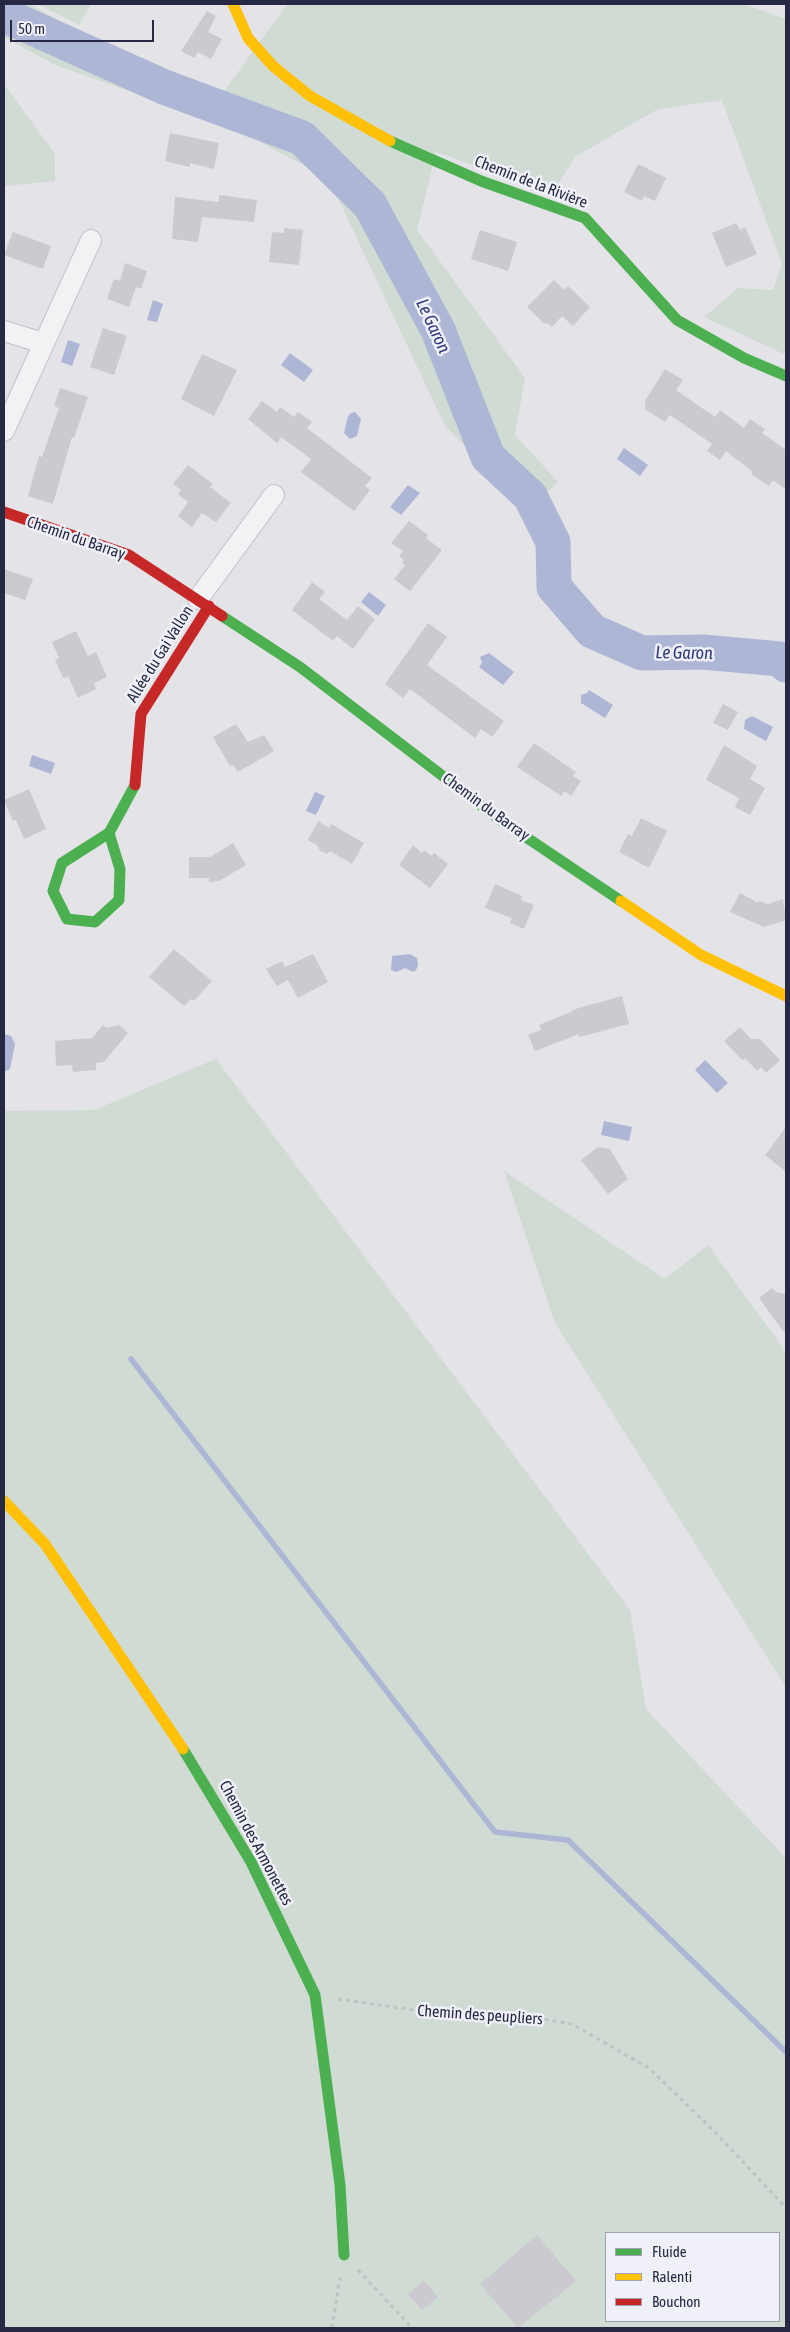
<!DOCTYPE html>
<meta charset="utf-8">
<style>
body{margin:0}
#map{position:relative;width:790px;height:2332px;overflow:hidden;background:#e3e3e8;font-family:"Asap Condensed",sans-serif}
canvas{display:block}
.frame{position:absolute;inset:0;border:5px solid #272944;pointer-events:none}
.legend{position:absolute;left:605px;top:2232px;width:175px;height:90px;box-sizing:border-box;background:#f0f1f8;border:1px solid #a0a1b0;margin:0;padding:6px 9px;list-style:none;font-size:15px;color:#272944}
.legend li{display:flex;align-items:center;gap:10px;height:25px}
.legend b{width:25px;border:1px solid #a0a1b0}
.scale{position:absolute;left:10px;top:20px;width:144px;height:22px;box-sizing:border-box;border:2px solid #272944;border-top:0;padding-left:6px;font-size:15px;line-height:18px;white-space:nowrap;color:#272944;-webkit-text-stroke:4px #f0f1f8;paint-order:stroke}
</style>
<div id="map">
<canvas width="790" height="2332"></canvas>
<div class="frame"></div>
<ul class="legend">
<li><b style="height:6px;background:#4caf50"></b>Fluide</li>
<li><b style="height:6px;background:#ffc107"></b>Ralenti</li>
<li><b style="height:6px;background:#c62828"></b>Bouchon</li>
</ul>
<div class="scale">50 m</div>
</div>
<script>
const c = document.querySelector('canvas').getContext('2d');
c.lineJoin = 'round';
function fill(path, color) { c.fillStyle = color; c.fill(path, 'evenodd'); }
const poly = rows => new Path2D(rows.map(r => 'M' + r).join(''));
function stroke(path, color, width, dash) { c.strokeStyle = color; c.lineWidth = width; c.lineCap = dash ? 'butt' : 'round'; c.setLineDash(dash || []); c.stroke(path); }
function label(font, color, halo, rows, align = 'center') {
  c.font = font + ' "Asap Condensed",sans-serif'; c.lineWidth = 5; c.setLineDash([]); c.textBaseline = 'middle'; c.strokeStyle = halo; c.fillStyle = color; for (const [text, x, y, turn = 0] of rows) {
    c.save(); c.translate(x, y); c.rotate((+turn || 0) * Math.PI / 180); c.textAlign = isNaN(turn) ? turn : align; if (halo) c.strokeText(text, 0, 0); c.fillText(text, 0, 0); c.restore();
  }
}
const green = poly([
 [4,4,28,4,78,30,223,93,287,4,743,4,786,19,786,355,704,317,738,288,773,290,782,264,722,100,658,109,575,157,552,194,436,152,417,230,525,378,515,435,558,482,530,510,445,426,329,179,236,129,55,65,4,37],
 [38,4,91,4,79,25],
 [4,84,55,154,55,181,4,186],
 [216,1059,630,1610,646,1709,786,1858,786,2328,4,2328,4,1111,94,1110],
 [606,2233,779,2233,779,2321,606,2321],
 [504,1171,665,1279,708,1245,786,1352,786,1687,555,1323]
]);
const water = poly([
 [153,300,163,304,157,322,147,320],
 [68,340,80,344,72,366,61,362],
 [290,353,313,370,304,382,281,365],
 [355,412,361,419,357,436,350,439,344,433,348,416,351,413],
 [624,448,648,465,640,476,617,459],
 [408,485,420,493,401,515,390,507],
 [369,592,386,605,378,616,361,602],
 [489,653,514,672,503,685,479,667,482,663,480,657],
 [589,690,613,705,605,718,581,703,581,695,587,693],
 [752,716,773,727,766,741,744,729,745,720],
 [32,755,55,763,51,774,29,766],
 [315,792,325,796,316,815,306,811],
 [410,954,417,958,418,965,416,970,413,972,405,968,396,972,391,970,392,956],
 [4,1034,11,1036,15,1044,10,1069,4,1072],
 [705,1060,728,1083,717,1093,695,1070],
 [604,1121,632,1127,629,1141,601,1135]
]);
const stream = poly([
 [131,1359,495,1832,568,1840,786,2052]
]);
const river = poly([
 [4,15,164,87,302,138,370,205,438,330,488,457,530,496,553,542,554,587,592,631,642,653,703,652,780,659,786,665]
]);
const building = poly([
 [207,11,216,16,208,32,222,39,211,59,198,52,194,58,181,51],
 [170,133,219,143,214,169,190,163,190,167,165,161],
 [638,164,666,178,655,201,644,196,642,201,624,192],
 [219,195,257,200,254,222,202,217,198,242,172,239,175,197,219,202],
 [736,223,740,230,745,227,757,254,726,267,712,233],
 [284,228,303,230,299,265,269,262,272,232,284,233],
 [480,230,517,242,508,271,471,259],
 [13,232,51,246,43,269,4,255],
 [125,263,147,271,141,289,136,287,129,307,107,299,114,279,120,281],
 [554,280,564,290,568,286,590,307,573,326,562,316,552,327,547,323,545,324,527,307],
 [103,328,127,336,114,375,90,367],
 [202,354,237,370,214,416,181,399],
 [665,369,683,380,676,390,715,417,720,410,744,428,750,419,765,429,762,433,786,450,786,490,773,480,769,486,751,474,753,472,726,451,720,460,707,451,712,444,670,415,665,422,646,410,645,401],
 [60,388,88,397,74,438,72,437,53,504,28,496,39,456,42,457,59,408,54,406],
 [262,401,277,412,280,407,294,417,298,412,312,422,307,428,372,478,365,486,370,490,354,511,301,472,311,459,281,437,277,443,248,419],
 [188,465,213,484,210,487,231,503,216,522,202,513,192,527,178,516,188,502,178,494,181,490,173,484],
 [409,521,428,535,426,538,442,550,410,591,394,579,405,565,402,563,404,560,399,556,403,551,391,543],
 [4,569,33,579,25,600,4,593],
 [312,582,325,592,319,599,347,620,358,606,375,619,353,649,337,636,333,641,292,610],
 [428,623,447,637,427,665,504,721,492,737,481,729,475,738,410,689,403,698,385,684],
 [76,631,88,656,96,652,107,677,94,683,96,689,78,698,68,676,63,678,55,660,59,658,52,642],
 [723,704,738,712,728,730,713,723],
 [236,724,248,742,264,735,274,751,238,772,233,765,230,766,213,737],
 [534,743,576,772,573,776,581,781,571,796,564,791,561,796,517,767],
 [724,745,757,766,750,779,765,788,750,815,735,807,739,798,706,780],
 [29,789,46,829,24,839,16,820,13,821,4,800],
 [641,818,667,831,649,868,619,852,628,834,632,836],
 [318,821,329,828,331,824,364,843,352,864,330,851,327,854,319,850,318,846,308,840],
 [233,843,246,865,219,881,209,882,209,878,189,878,189,857,210,857],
 [413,845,422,853,424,850,432,856,434,853,448,864,430,888,399,865],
 [495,884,522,896,521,900,534,905,524,929,510,923,512,918,485,908],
 [740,893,758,903,759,901,768,904,783,899,786,920,764,927,730,912],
 [174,949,212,981,194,1001,191,999,184,1006,149,977],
 [313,954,328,982,298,998,288,980,277,986,266,969,282,961,285,967],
 [622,996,629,1024,579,1037,579,1034,535,1051,528,1035,541,1030,539,1025,573,1011,572,1010],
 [103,1025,107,1028,119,1025,128,1033,104,1062,96,1063,96,1070,73,1072,72,1065,56,1066,55,1041,92,1038],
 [740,1027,751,1039,760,1039,780,1060,766,1073,761,1067,757,1071,745,1058,742,1060,724,1041],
 [786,1127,786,1172,765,1155],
 [598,1147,610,1149,628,1179,608,1194,581,1160],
 [772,1288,776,1292,786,1294,786,1335,759,1298],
 [537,2235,576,2281,518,2328,480,2284],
 [424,2281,438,2297,422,2310,408,2294]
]);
const path = poly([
 [338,1999,420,2011,513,2014,572,2024,649,2068,714,2131,786,2208],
 [358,2270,412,2328],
 [332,2328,340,2277]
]);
const street = poly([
 [4,331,43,343],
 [4,431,91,240],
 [198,599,274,495]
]);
const fast = poly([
 [390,141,481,181,585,218,677,320,744,358,786,376],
 [222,616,300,667,499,819,621,901],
 [109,833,120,869,119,900,95,922,67,919,53,891,62,863,109,833,135,785],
 [183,1749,251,1862,315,1995,340,2185,344,2255]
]);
const slow = poly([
 [233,4,248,38,273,66,310,96,390,141],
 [621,901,701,955,786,996],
 [4,1501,45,1544,183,1749]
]);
const jam = poly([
 [4,512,129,555,222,616],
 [135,785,141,714,209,606]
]);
const streetNames = [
 ["Chemin de la Rivière",531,182,21],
 ["Chemin du Barray",76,538,19],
 ["Allée du Gai Vallon",160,654,-58],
 ["Chemin du Barray",486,807,36],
 ["Chemin des Armonettes",256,1843,62],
 ["Chemin des peupliers",480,2015,4]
];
const waterNames = [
 ["Le Garon",433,326,65],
 ["Le Garon",684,653,1]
];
fill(green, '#d0dbd3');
fill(water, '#aeb6d6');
stroke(stream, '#aeb6d6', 5.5);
stroke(river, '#aeb6d6', 35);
fill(building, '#cacad0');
stroke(street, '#c0c0c6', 22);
stroke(path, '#c1c2c8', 3, [4, 4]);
stroke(street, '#f2f2f5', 20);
stroke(fast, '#4caf50', 11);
stroke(slow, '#ffc107', 11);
stroke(jam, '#c62828', 11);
label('16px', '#272944', '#f0f1f8', streetNames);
label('italic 18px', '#2e397b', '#f0f1f8', waterNames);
</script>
